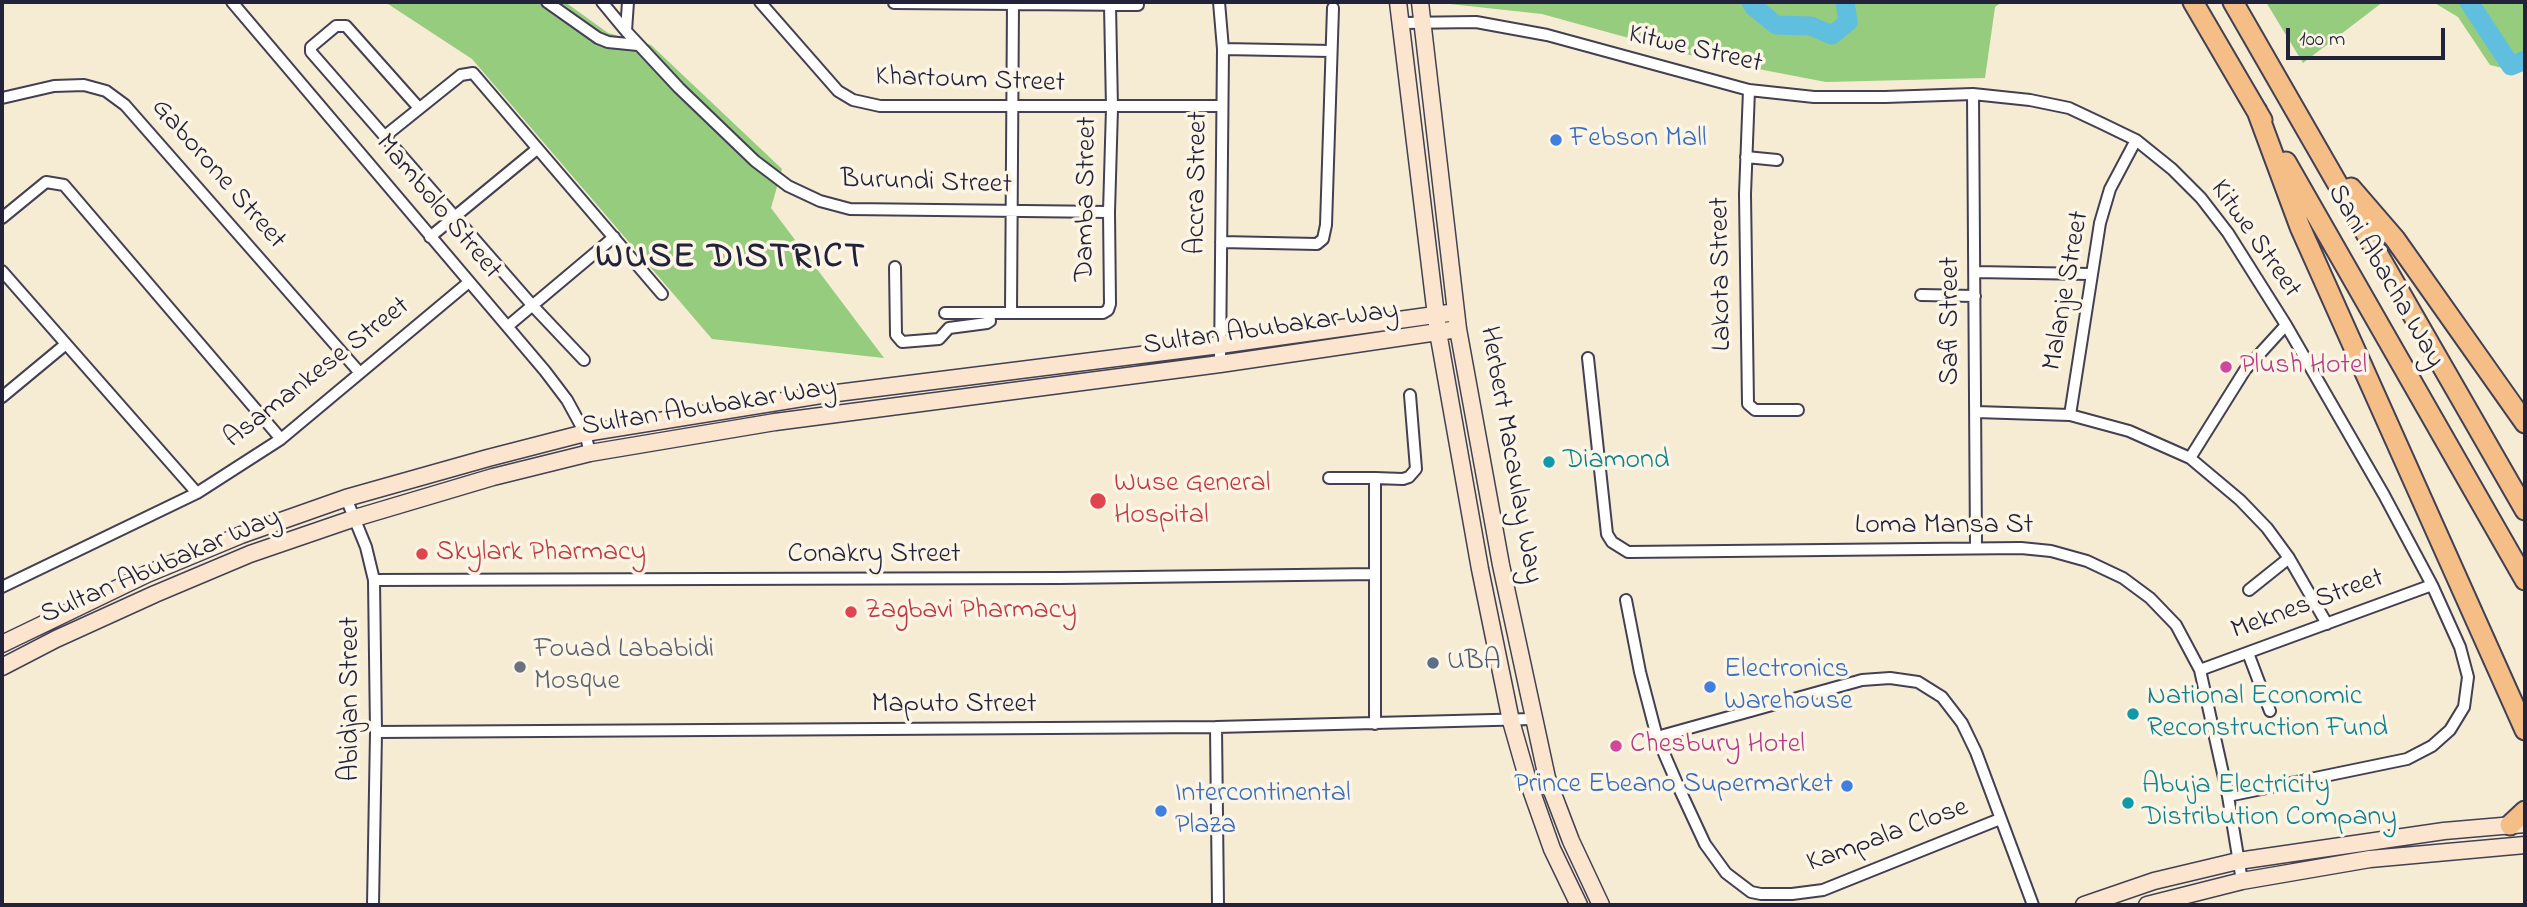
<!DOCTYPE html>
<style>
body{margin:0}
#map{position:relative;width:2527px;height:907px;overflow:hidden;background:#f6ebd3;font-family:"Indie Flower",sans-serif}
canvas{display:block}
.frame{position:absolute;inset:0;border:4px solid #22223b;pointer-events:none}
.scale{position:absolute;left:2286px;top:28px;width:159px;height:32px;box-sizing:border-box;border:4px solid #22223b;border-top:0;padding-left:9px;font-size:21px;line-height:24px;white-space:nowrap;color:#22223b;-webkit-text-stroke:5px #fcf5e5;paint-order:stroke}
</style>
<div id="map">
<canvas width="2527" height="907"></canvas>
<div class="frame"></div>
<div class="scale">100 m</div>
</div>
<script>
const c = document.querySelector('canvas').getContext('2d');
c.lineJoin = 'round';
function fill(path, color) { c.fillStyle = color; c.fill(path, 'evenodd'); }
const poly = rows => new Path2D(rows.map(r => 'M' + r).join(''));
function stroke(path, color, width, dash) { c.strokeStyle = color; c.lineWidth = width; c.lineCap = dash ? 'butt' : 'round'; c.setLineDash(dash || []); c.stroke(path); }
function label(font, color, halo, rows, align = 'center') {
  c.font = font + ' "Indie Flower",sans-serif'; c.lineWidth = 7; c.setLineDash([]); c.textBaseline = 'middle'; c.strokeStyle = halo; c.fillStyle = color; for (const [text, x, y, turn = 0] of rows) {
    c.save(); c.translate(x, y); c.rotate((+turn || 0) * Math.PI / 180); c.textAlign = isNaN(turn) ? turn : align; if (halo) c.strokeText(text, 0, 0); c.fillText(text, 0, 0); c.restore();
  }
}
const green = poly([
 [385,2,565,2,608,33,651,45,782,169,771,208,884,358,712,339,472,59],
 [1450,2,2002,2,1995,7,1985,78,1826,82,1701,58,1542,14,1450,4],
 [2266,2,2383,2,2303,63],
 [2433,2,2525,2,2525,70,2520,72,2490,65,2458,17]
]);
const river = poly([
 [1751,2,1754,7,1776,25,1811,26,1832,35,1848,22,1845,2],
 [2469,2,2511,66,2525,60]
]);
const minor = poly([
 [232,2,545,371,567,400,585,433,590,453],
 [547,2,598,38,608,42,638,45],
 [602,2,626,31],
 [628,2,626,31,679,88,755,161,788,186,820,201,850,209,1109,212],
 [760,2,838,91,853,100,880,106,1222,106],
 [1219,2,1223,49,1220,364],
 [894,3,1138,5],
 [1402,23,1476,22,1547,35,1749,90,1814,97,1885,97,1973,94,2030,100,2069,108,2103,124,2136,140,2172,169,2201,198,2228,233,2286,325,2384,495,2432,585,2460,647,2468,677,2464,707,2450,730,2432,746,2407,759,2228,796],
 [1223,49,1331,51],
 [1749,90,1745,194,1748,404,1755,410,1798,410],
 [1973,94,1976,547],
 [2,98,54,86,84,85,106,91,125,105,360,373],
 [419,108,346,26,336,26,311,47,311,52,532,305,584,360],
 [385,136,461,75,473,73,662,294],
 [1746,157,1777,160],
 [2,218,46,182,64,185,281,439],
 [430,237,537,149],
 [1221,242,1317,244,1323,239,1326,225,1333,8],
 [895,267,896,335,902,342,939,339,949,328,987,323,990,321,989,313],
 [2,271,197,493],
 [1975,272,2090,274],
 [1921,295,1975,296],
 [1011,312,1013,3],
 [945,313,1103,313,1108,310,1110,304,1109,212,1112,108,1110,5],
 [508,326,614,237],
 [1588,358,1607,534,1612,542,1628,552,2021,548,2051,551,2087,561,2123,578,2150,598,2176,625,2200,670,2228,796,2242,881],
 [2,397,66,344],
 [1976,412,2070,415,2129,431,2190,458,2240,500,2267,528,2289,558,2327,624],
 [2070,415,2100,223,2110,189,2136,140],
 [2190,458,2245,370,2286,325],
 [1329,478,1375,478,1375,724],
 [1375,478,1403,479,1409,477,1416,469,1410,395],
 [346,498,366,547,374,580,376,732,373,905],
 [374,580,1059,578,1375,574],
 [2,587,197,493,281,439,469,282],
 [2249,590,2289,558],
 [1626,600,1640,672,1657,737,1679,788,1705,844,1726,873,1751,892,1761,894,1792,894,1823,890,2000,819],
 [2248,653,2270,711],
 [2200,670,2432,585],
 [1216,727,1218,905],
 [376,732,1216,727,1533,719],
 [1657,737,1862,680,1890,678,1918,682,1942,697,1962,723,1976,752,2033,905]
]);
const secondary = poly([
 [1398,2,1438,332,1480,569,1511,721,1529,784,1552,849,1579,905],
 [1420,2,1458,329,1501,565,1547,778,1571,841,1601,905],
 [2,644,147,574,241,535,346,498,488,458,585,433,821,395,1220,345,1456,312],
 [2,667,56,639,155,594,250,554,355,518,493,477,590,453,775,422,1220,364,1458,329],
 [2084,905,2154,881,2238,861,2444,831,2525,824],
 [2147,905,2242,881,2370,859,2525,845]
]);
const motorway = poly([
 [2193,2,2262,120],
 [2233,2,2525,510],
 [2257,111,2300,227,2525,730],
 [2286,162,2525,580],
 [2351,188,2395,239,2525,423],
 [2510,825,2525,811]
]);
const markers = [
 [1556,140,7,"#3f7fe0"],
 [2226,367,7,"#d1479c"],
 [1549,462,7,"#0f9aa8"],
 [1098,501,9,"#e0444e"],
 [422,554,7,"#e0444e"],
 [851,612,7,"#e0444e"],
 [1433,663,7,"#5c6f8a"],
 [520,667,7,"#6b7280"],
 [1710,687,7,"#3f7fe0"],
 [2133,714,7,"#0f9aa8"],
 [1616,746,7,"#d1479c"],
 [1847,786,7,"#3f7fe0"],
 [2128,803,7,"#0f9aa8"],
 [1161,811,7,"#3f7fe0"]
];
const streetNames = [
 ["Kitwe Street",1695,51,13],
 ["Khartoum Street",970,82,2],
 ["Gaborone Street",217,175,49],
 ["Accra Street",1199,183,-89],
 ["Burundi Street",926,184,2],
 ["Damba Street",1088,199,-89],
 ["Mambolo Street",437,208,50],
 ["Kitwe Street",2254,240,55],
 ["Lakota Street",1723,274,-91],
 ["Sani Abacha Way",2384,277,60],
 ["Malanje Street",2068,291,-80],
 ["Safi Street",1952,321,-90],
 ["Sultan Abubakar Way",1271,330,-8],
 ["Asamankese Street",318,374,-38],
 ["Sultan Abubakar Way",709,409,-9],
 ["Herbert Macaulay Way",1509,455,80],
 ["Loma Mansa St",1944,527],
 ["Conakry Street",874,556],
 ["Sultan Abubakar Way",161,568,-23],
 ["Meknes Street",2308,606,-20],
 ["Abidjan Street",352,699,-90],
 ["Maputo Street",954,706],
 ["Kampala Close",1888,837,-20]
];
const shopNames = [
 ["Febson Mall",1570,140],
 ["Electronics",1724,671],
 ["Warehouse",1724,703],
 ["Prince Ebeano Supermarket",1833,786,"right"],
 ["Intercontinental",1175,795],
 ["Plaza",1175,827]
];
const hotelNames = [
 ["Plush Hotel",2240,367],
 ["Chesbury Hotel",1630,746]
];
const cultureNames = [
 ["Diamond",1563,462],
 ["National Economic",2147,698],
 ["Reconstruction Fund",2147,730],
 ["Abuja Electricity",2142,787],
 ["Distribution Company",2142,819]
];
const healthNames = [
 ["Wuse General",1114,485],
 ["Hospital",1114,517],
 ["Skylark Pharmacy",436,554],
 ["Zagbavi Pharmacy",865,612]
];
const worshipNames = [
 ["Fouad Lababidi",534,651],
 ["Mosque",534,683]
];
const serviceNames = [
 ["UBA",1447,663]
];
const districtNames = [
 ["WUSE DISTRICT",731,260]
];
fill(green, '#95cc7e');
stroke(river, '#60bedf', 19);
stroke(minor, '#424052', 14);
stroke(secondary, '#424052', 19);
stroke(motorway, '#424052', 23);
stroke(minor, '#fff', 10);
stroke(secondary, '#fbe5cf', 16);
stroke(motorway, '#f6be87', 19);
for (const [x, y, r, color] of markers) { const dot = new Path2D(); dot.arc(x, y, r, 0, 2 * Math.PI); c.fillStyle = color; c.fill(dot); stroke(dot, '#fcf5e5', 2.5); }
label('28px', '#22223b', '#fcf5e5', streetNames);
label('28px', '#366cbe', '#fcf5e5', shopNames, 'left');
label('28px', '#b23c85', '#fcf5e5', hotelNames, 'left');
label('28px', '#0d838f', '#fcf5e5', cultureNames, 'left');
label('28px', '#be3a42', '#fcf5e5', healthNames, 'left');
label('28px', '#5b616d', '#fcf5e5', worshipNames, 'left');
label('28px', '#4e5e75', '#fcf5e5', serviceNames, 'left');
c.letterSpacing = '2px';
label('bold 35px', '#22223b', '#fcf5e5', districtNames);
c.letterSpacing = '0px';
</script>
